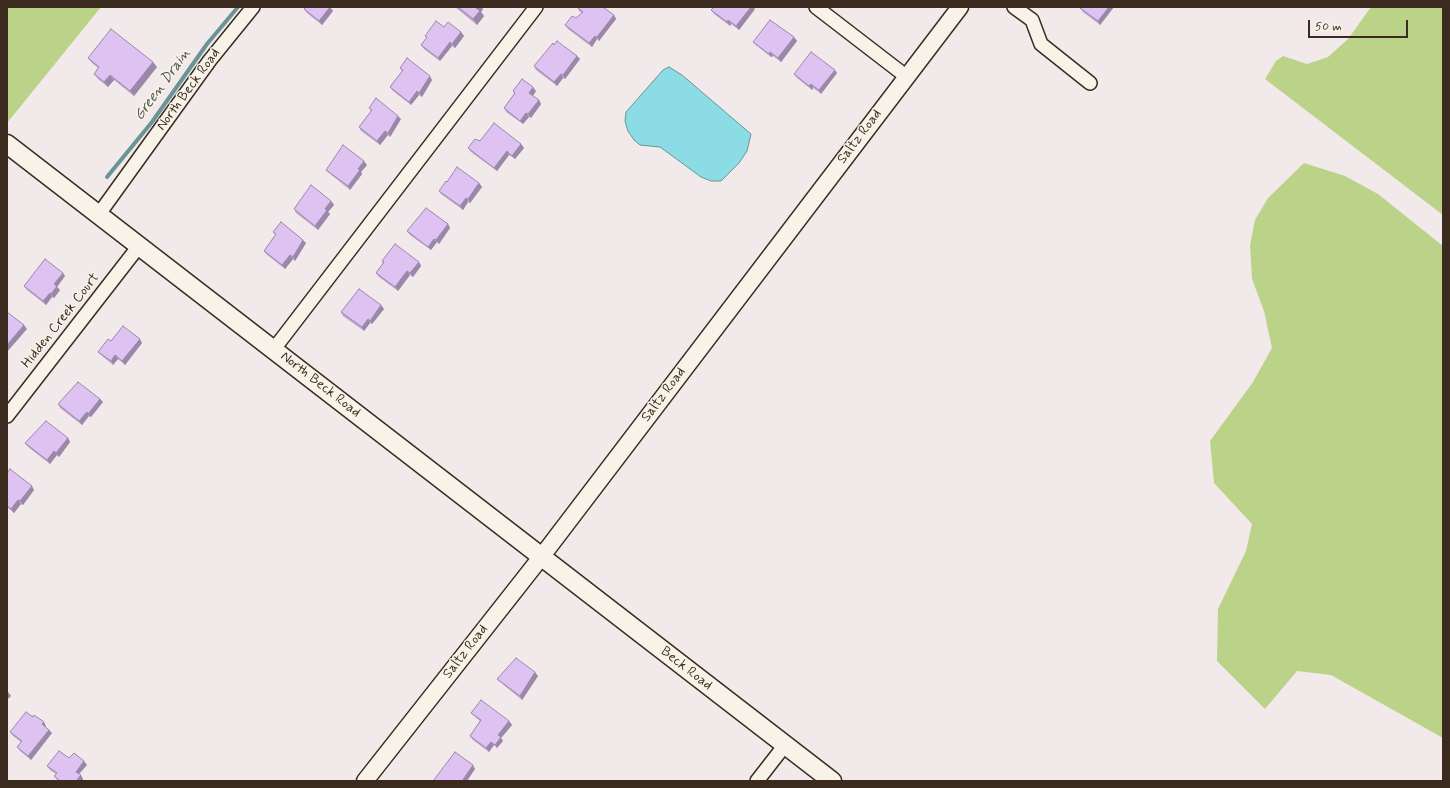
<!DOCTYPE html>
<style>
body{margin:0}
#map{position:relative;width:1450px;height:788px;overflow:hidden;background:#f2e9ea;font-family:Mynerve,sans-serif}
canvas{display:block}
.frame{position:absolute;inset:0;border:8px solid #3b2a1e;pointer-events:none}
.scale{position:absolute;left:1308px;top:20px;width:100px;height:18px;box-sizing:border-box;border:2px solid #3b2a1e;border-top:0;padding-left:5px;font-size:12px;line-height:14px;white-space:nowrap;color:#3b2a1e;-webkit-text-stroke:3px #f7f3e8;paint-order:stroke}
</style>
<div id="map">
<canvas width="1450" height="788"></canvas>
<div class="frame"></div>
<div class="scale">50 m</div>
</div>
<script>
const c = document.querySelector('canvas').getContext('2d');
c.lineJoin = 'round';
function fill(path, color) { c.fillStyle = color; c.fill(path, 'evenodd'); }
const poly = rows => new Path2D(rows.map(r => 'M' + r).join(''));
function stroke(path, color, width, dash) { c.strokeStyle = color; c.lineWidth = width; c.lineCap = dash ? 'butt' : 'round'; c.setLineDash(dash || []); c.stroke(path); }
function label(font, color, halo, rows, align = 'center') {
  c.font = font + ' Mynerve,sans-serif'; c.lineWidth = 3; c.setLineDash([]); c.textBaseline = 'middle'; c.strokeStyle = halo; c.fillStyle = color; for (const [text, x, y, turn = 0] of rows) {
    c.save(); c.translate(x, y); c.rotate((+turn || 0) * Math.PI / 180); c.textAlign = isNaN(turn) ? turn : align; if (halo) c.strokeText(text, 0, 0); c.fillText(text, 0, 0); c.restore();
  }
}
const green = poly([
 [7,7,101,7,7,123],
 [1371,7,1443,7,1443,215,1265,79,1276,61,1283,56,1307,64,1328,57,1348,39],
 [1304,163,1345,176,1378,194,1443,246,1443,738,1331,675,1297,671,1265,709,1217,661,1218,609,1246,551,1252,524,1214,483,1210,441,1253,382,1272,348,1264,311,1252,279,1250,245,1255,220,1268,198]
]);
const water = poly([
 [669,67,682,75,751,134,747,151,739,163,721,181,711,181,701,177,660,147,640,145,634,140,628,131,625,121,626,112,663,70,669,67]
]);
const stream = poly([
 [107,177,152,122,207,44,238,7]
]);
const minor = poly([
 [816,7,907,77],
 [1014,7,1032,20,1041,44,1090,83],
 [99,214,210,60,253,7],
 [274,349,536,7],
 [7,416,139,246],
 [757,781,785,745]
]);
const tertiary = poly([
 [365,781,542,556,960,7]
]);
const secondary = poly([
 [7,144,832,781]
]);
const wall = poly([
 [455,7,483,7,482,8,483,9,481,12,484,16,477,25],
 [577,7,614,15,616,19,599,41,597,39,592,47,568,29,565,25,576,18,582,13,579,11],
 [1081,7,1114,7,1100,25,1083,12,1080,8],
 [304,9,333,11,322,25,307,13],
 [755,9,739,30,731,24,730,26,714,14,711,10],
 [444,27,461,32,464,36,455,48,452,46,440,61,424,49,421,45,427,38,425,36],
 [794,37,797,41,781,62,773,56,771,57,756,45,753,42],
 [554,45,577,56,580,59,565,79,563,78,557,86,536,70,534,66],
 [88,58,157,67,134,96,114,80,108,87,98,79,94,74,98,68,92,63],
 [400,68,432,80,422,97,419,95,411,105,393,91,390,87,402,71],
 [837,73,821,94,813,88,812,90,797,78,794,74],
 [513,91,536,91,533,96,539,100,541,104,531,118,529,117,523,124,506,112,504,108,514,94],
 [369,108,401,119,390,137,388,135,380,145,361,131,359,127,371,111],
 [480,141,521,144,524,148,515,159,509,155,497,171,471,152,468,148],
 [367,165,361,172,362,174,350,190,329,173,326,170],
 [447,182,479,183,482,187,470,203,468,202,463,210,441,194,439,191],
 [331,201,334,205,328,212,330,214,318,230,296,213,294,209],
 [448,224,450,228,439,244,437,242,431,250,410,235,407,231],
 [273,232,306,243,295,261,293,259,285,269,266,254,264,251,276,235],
 [382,261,419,262,421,266,413,277,410,275,398,291,379,277,376,273,383,263],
 [65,276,57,287,60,290,54,298,52,297,46,305,27,290,24,286],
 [381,305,384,309,372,324,370,323,364,331,343,316,341,312],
 [111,341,142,343,125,365,118,359,113,365,101,355,98,352],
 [100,399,103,402,91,417,89,416,82,425,60,408,58,404],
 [68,438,70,442,59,457,57,455,50,464,28,447,25,443],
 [7,473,34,490,23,505,21,504,14,513,7,507],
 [538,676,522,700,500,682,497,679],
 [471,713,509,721,512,725,501,738,503,741,497,748,494,745,489,752,473,740,470,736,480,721,474,716],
 [33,717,46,726,45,727,52,733,31,760,20,751,17,747,21,742,13,736,10,732],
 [69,758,87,765,79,774,83,779,82,781,58,781,54,776,56,774,50,770,47,766]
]);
const shadedWall = poly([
 [330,7,333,11,322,25,319,21],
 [477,7,483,7,482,8,483,9,481,12,484,16,477,25,473,19],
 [751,7,753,7,755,9,739,30,736,26],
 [1109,7,1114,7,1100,25,1098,21],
 [614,15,616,19,599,41,597,37],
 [728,20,731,24,730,26,727,22],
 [461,32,464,36,455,48,452,44],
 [595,36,597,39,592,47,589,43],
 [794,37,797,41,781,62,778,58],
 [450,42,452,46,440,61,438,58],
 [770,52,773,56,771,57,769,54],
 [577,56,580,59,565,79,563,75],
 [153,62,157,67,134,96,130,91],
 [835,70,837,73,821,94,819,90],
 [561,74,563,78,557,86,554,82],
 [110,75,114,80,108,87,104,82],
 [430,76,432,80,422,97,419,93],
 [811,84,813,88,812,90,809,86],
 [533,87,536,91,532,97,529,93],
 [417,91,419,95,411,105,409,102],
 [539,100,541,104,531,118,528,114],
 [526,113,529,117,523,124,520,121],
 [398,116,401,119,390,137,388,133],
 [385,131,388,135,380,145,377,141],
 [521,144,524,148,515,159,512,156],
 [507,151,509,155,497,171,494,168],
 [364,161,367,165,361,172,362,174,350,190,348,186,358,169],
 [479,183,482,187,470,203,468,199],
 [466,198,468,202,463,210,460,206],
 [331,201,334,205,328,212,330,214,318,230,315,226,325,209],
 [448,224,450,228,439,244,436,240],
 [434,239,437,242,431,250,428,247],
 [303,240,306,243,295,261,293,257],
 [290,255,293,259,285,269,282,265],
 [419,262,421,266,413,277,410,273],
 [407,271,410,275,398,291,395,287],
 [63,273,65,276,57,287,60,290,54,298,51,294,54,284],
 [50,293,52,297,46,305,43,301],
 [381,305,384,309,372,324,370,321],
 [368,319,370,323,364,331,362,327],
 [24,325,27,329,7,352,7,345],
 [140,339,142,343,125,365,122,361],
 [115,355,118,359,113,365,111,361],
 [100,399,103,402,91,417,88,414],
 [87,412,89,416,82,425,79,421],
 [68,438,70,442,59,457,56,453],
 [54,451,57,455,50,464,47,460],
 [32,486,34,490,23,505,20,501],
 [18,500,21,504,14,513,11,509],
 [535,672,538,676,522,700,520,696],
 [8,692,11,696,7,700,7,693],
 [509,721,512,725,501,738,503,741,497,748,495,745,498,735],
 [44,722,46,726,45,728,42,724],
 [49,730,52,733,31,760,28,756],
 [491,742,494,745,489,752,486,748],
 [84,761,87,765,78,775,76,772],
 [473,765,475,769,467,781,462,781],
 [81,775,83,779,82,781,76,781]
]);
const building = poly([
 [306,7,330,7,319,21,304,9,306,7],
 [458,7,477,7,476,8,480,11,473,19,458,7],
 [577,7,603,7,614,15,597,37,595,36,589,43,565,25,572,16,576,18,583,12,577,7],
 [714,7,751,7,736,26,728,20,727,22,711,10,714,7],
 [1081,7,1109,7,1098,21,1080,8,1081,7],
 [770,20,794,37,778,58,770,52,769,54,753,42,770,20],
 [436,21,444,27,448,22,461,32,452,44,450,42,438,58,421,45,427,37,425,36,436,21],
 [111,29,153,62,130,91,110,75,104,82,94,74,99,67,88,58,111,29],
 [557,41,577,56,563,75,561,74,554,82,534,66,553,43,554,45,557,41],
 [811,52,835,70,819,90,811,84,809,86,794,74,811,52],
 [407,58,430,76,419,93,417,91,409,102,390,87,403,70,400,68,407,58],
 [522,79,533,87,529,93,539,100,528,114,526,113,520,121,504,108,515,93,513,91,522,79],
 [376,98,398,116,388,133,385,131,377,141,359,127,372,110,369,108,376,98],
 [494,123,521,144,512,156,507,151,494,168,468,148,475,139,480,141,494,123],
 [343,145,364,161,358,169,360,170,348,186,326,170,343,145],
 [457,167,479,183,468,199,466,198,460,206,439,191,446,181,447,182,457,167],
 [311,185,331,201,325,209,327,210,315,226,294,209,311,185],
 [426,208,448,224,436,240,434,239,428,247,407,231,426,208],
 [281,222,303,240,293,257,290,255,282,265,264,251,276,234,273,232,281,222],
 [395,244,419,262,410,273,407,271,395,287,376,273,384,262,382,261,395,244],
 [45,259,63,273,54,284,57,286,51,294,50,293,43,301,24,286,45,259],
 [359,289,381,305,370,321,368,319,362,327,341,312,359,289],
 [7,312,24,325,7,345,7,312],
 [123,326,140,339,122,361,115,355,111,361,98,352,108,339,111,341,123,326],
 [78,382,100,399,88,414,87,412,79,421,58,404,78,382],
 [46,421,68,438,56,453,54,451,47,460,25,443,46,421],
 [10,469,32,486,20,501,18,500,11,509,7,506,7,473,10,469],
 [516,658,535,672,520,696,497,679,516,658],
 [481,700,509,721,498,735,501,737,495,745,491,742,486,748,470,736,481,720,471,713,481,700],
 [26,712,33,717,34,715,44,722,42,724,49,730,28,756,17,747,22,741,10,732,26,712],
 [59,751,69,758,74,753,84,761,76,772,81,775,76,781,60,781,54,776,57,773,47,766,59,751],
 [455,752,473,765,462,781,433,781,455,752]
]);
const streetNames = [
 ["North Beck Road",189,90,-54],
 ["Saltz Road",860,137,-53],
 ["Hidden Creek Court",61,321,-52],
 ["North Beck Road",320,385,38],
 ["Saltz Road",664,395,-53],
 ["Saltz Road",466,652,-52],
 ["Beck Road",686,669,38]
];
const waterNames = [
 ["Green Drain",163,85,-54]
];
fill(green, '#bbd289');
fill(water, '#8bdce5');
stroke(water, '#6b9595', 1);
stroke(stream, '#6b9595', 4);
stroke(minor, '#3b2a1e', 16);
stroke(tertiary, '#3b2a1e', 19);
stroke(secondary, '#3b2a1e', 21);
stroke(minor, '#f7f3e8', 13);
stroke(tertiary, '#f7f3e8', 16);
stroke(secondary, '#f7f3e8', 18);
fill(wall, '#bfa8d0');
fill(shadedWall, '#9b88a9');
fill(building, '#dec3f2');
stroke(building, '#9b88a9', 1);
label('14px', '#3b2a1e', '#f7f3e8', streetNames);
label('italic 15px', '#4f5650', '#f7f3e8', waterNames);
</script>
